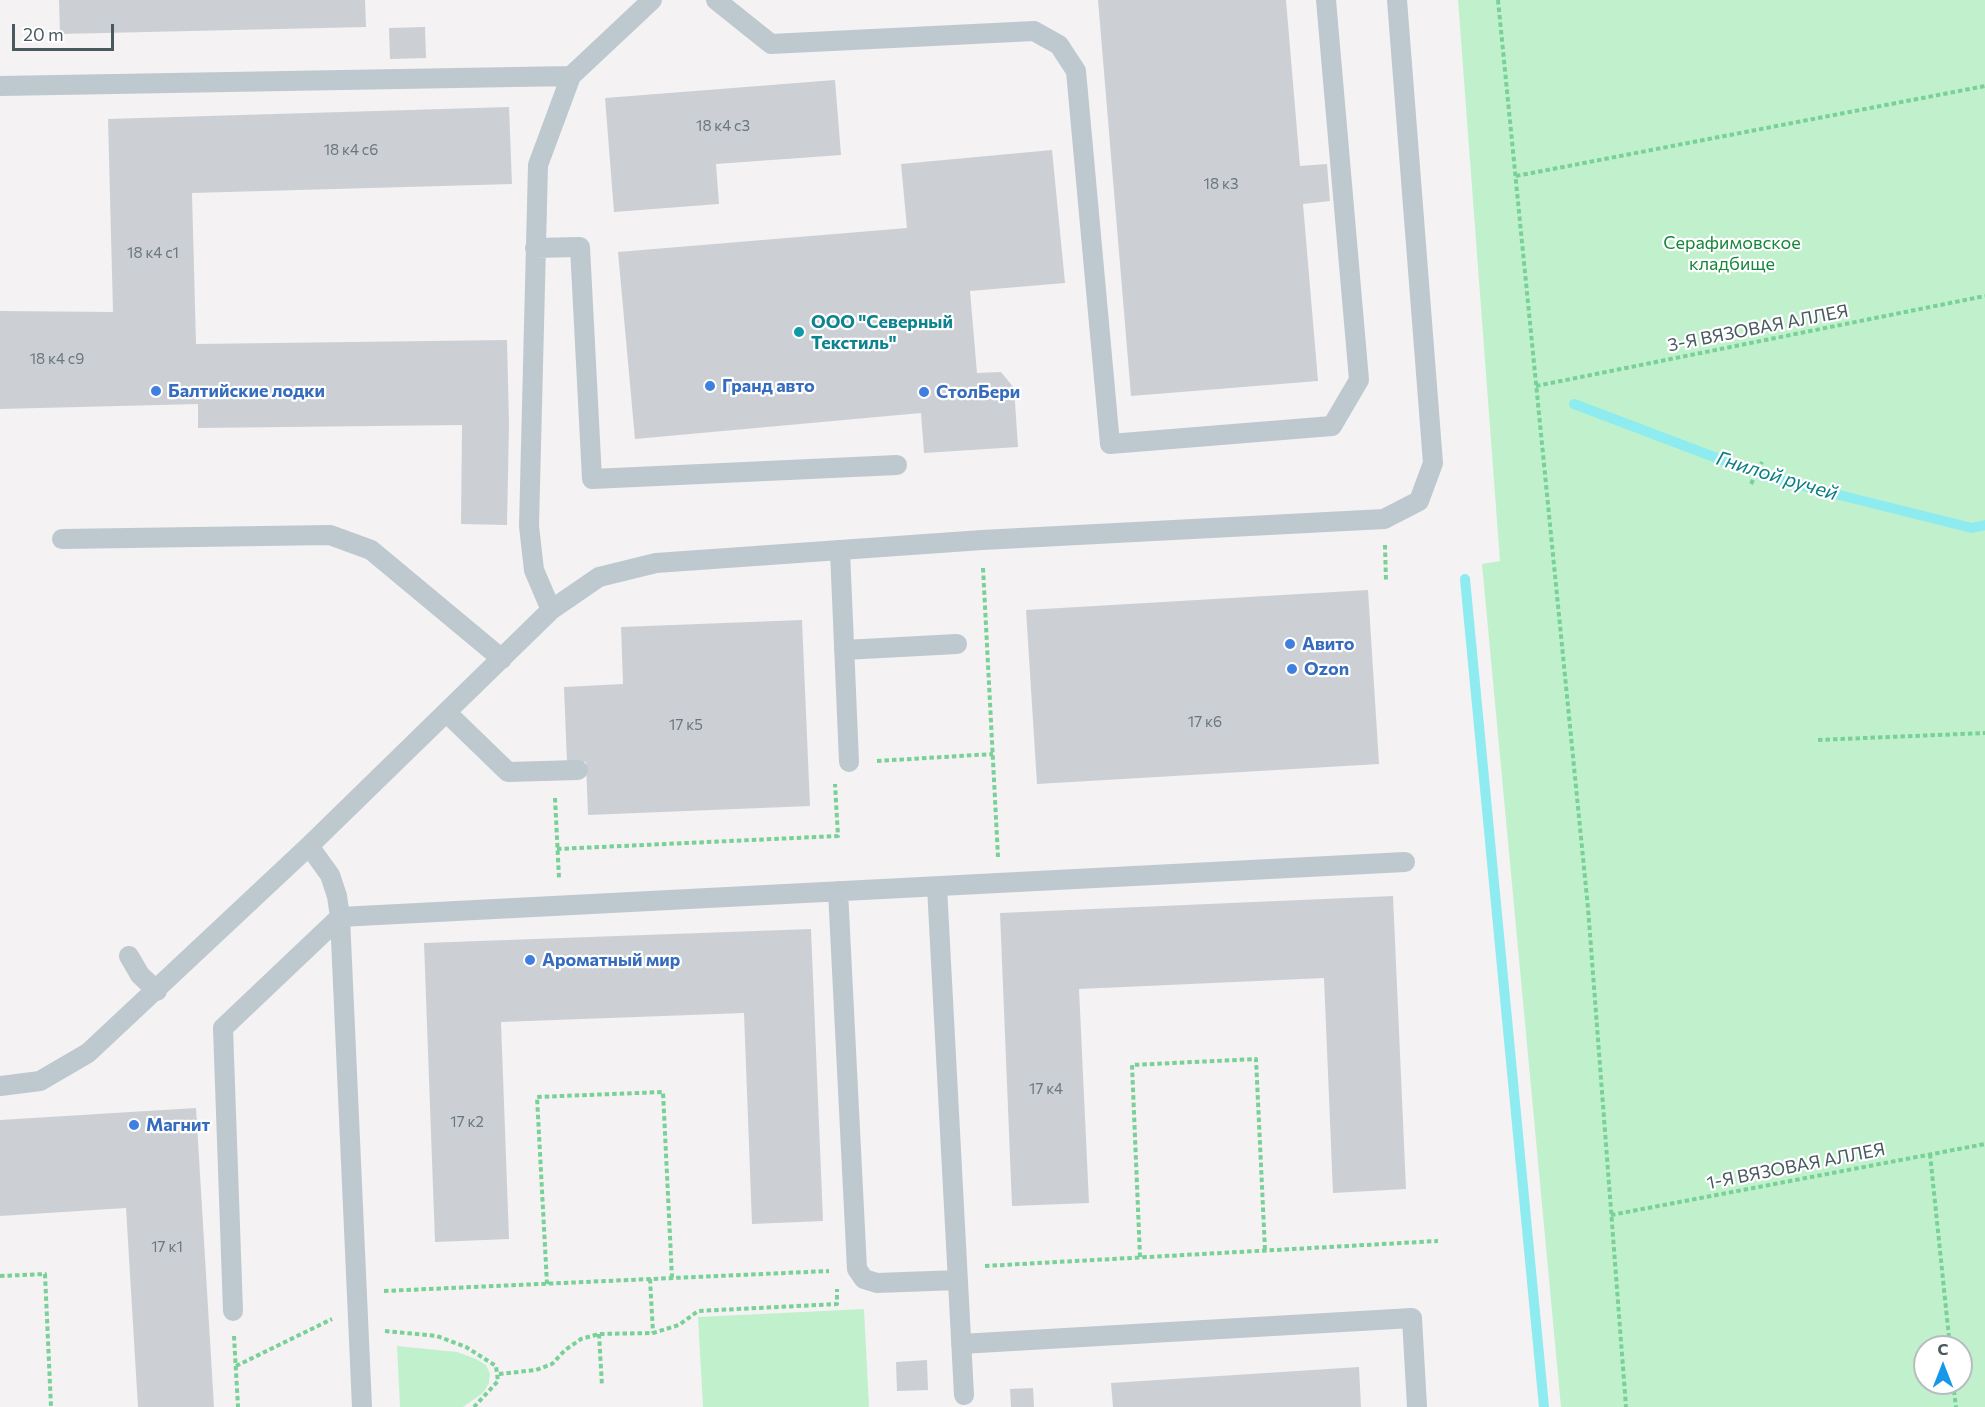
<!DOCTYPE html>
<meta charset="utf-8">
<style>
body{margin:0}
#map{position:relative;width:1985px;height:1407px;overflow:hidden;background:#f4f2f3;font-family:Commissioner,sans-serif}
canvas{display:block}
.north{position:absolute;left:1913px;top:1335px;width:60px;height:60px;box-sizing:border-box;background:#fff;border:2px solid #b6bdbf;border-radius:50%;rotate:0deg;font-size:16px;font-weight:700;line-height:24px;text-align:center;color:#495960}
.north::after{content:'';display:block;margin:auto;width:21px;height:27px;background:#1697ea;clip-path:polygon(50% 0,100% 100%,50% 72%,0 100%)}
.scale{position:absolute;left:12px;top:24px;width:102px;height:27px;box-sizing:border-box;border:3px solid #495960;border-top:0;padding-left:8px;font-size:18px;line-height:21px;white-space:nowrap;color:#495960;-webkit-text-stroke:4px #fff;paint-order:stroke}
</style>
<div id="map">
<canvas width="1985" height="1407"></canvas>
<div class="north">С</div>
<div class="scale">20 m</div>
</div>
<script>
const c = document.querySelector('canvas').getContext('2d');
c.lineJoin = 'round';
function fill(path, color) { c.fillStyle = color; c.fill(path, 'evenodd'); }
const poly = rows => new Path2D(rows.map(r => 'M' + r).join(''));
function stroke(path, color, width, dash) { c.strokeStyle = color; c.lineWidth = width; c.lineCap = dash ? 'butt' : 'round'; c.setLineDash(dash || []); c.stroke(path); }
function label(font, color, halo, rows, align = 'center') {
  c.font = font + ' Commissioner,sans-serif'; c.lineWidth = 4.5; c.setLineDash([]); c.textBaseline = 'middle'; c.strokeStyle = halo; c.fillStyle = color; for (const [text, x, y, turn = 0] of rows) {
    c.save(); c.translate(x, y); c.rotate((+turn || 0) * Math.PI / 180); c.textAlign = isNaN(turn) ? turn : align; if (halo) c.strokeText(text, 0, 0); c.fillText(text, 0, 0); c.restore();
  }
}
const green = poly([
 [1458,0,1985,0,1985,1407,1561,1407,1482,564,1500,561],
 [1925,1347,1961,1347,1961,1383,1925,1383],
 [864,1309,869,1407,703,1407,698,1317],
 [397,1346,457,1352,476,1359,486,1365,490,1374,489,1383,483,1393,463,1407,400,1407]
]);
const stream = poly([
 [1574,404,1767,477,1972,528,1985,525],
 [1465,579,1544,1407]
]);
const building = poly([
 [59,0,365,0,366,27,60,34],
 [1098,0,1286,0,1300,166,1327,164,1330,201,1303,204,1318,381,1131,396],
 [425,27,426,58,390,59,389,28],
 [835,80,841,155,716,164,719,204,614,212,605,98],
 [509,107,512,184,192,193,196,344,507,340,509,424,507,525,461,524,462,425,198,428,198,404,0,409,0,311,113,312,108,119],
 [1052,150,1065,283,970,291,977,373,1001,372,1014,388,1018,447,924,453,921,413,635,439,618,252,907,228,901,164],
 [1368,590,1379,764,1037,784,1026,610],
 [802,620,810,806,588,815,586,762,567,763,564,687,623,684,621,627],
 [1393,896,1406,1189,1333,1193,1324,978,1079,989,1089,1203,1012,1206,1000,913],
 [811,929,823,1221,752,1224,744,1013,501,1022,509,1239,435,1242,424,943],
 [196,1108,214,1407,138,1407,126,1208,0,1216,0,1120],
 [927,1360,928,1390,897,1391,896,1362],
 [1359,1367,1361,1407,1113,1407,1111,1383],
 [1033,1388,1034,1407,1011,1407,1010,1389]
]);
const path = poly([
 [1498,0,1588,908,1626,1407],
 [1516,176,1985,86],
 [1536,386,1985,296],
 [1751,484,1762,462],
 [1385,545,1386,581],
 [983,568,998,857],
 [1818,740,1985,733],
 [877,761,993,754],
 [555,798,559,878],
 [557,849,838,836,835,784],
 [1930,1154,1950,1347],
 [1611,1215,1985,1144],
 [1140,1257,1132,1065,1256,1059,1265,1250],
 [985,1266,1438,1241],
 [0,1276,45,1274,51,1407],
 [650,1279,653,1333],
 [547,1284,537,1097,663,1092,672,1278],
 [384,1291,829,1271],
 [385,1331,437,1336,466,1347,496,1366,498,1381,474,1407],
 [599,1334,602,1386],
 [234,1336,238,1407],
 [236,1366,332,1319],
 [499,1374,536,1370,552,1364,565,1350,581,1339,599,1334,653,1333,679,1325,698,1311,837,1304,837,1289],
 [1953,1383,1956,1407]
]);
const lane = poly([
 [716,0,771,44,1034,31,1059,45,1076,71,1110,444,1332,426,1359,380,1326,0],
 [0,86,571,76],
 [535,248,580,247,592,479,897,465],
 [62,539,330,535,371,550,502,659],
 [840,551,849,762],
 [551,610,534,570,529,526,538,165,571,76,652,0],
 [844,650,957,644],
 [447,713,508,772,578,770],
 [309,846,330,875,337,896,340,917,362,1407],
 [937,887,964,1395],
 [838,891,857,1269,864,1279,877,1283,958,1280],
 [129,956,140,975,157,991],
 [0,1086,40,1081,88,1053,309,846,551,610,599,577,656,563,982,540,1384,519,1419,501,1433,463,1397,0],
 [233,1311,223,1028,340,917,1405,862],
 [961,1344,1412,1318,1417,1407]
]);
const markers = [
 [799,332,6,"#0f9aa8"],
 [710,386,6,"#3f7fe0"],
 [156,391,6,"#3f7fe0"],
 [924,392,6,"#3f7fe0"],
 [1290,644,6,"#3f7fe0"],
 [1292,669,6,"#3f7fe0"],
 [530,960,6,"#3f7fe0"],
 [134,1125,6,"#3f7fe0"]
];
const numberNames = [
 ["18 к4 с3",723,126],
 ["18 к4 с6",351,150],
 ["18 к3",1221,184],
 ["18 к4 с1",153,253],
 ["18 к4 с9",57,359],
 ["17 к6",1205,722],
 ["17 к5",686,725],
 ["17 к4",1046,1089],
 ["17 к2",467,1122],
 ["17 к1",167,1247]
];
const parkNames = [
 ["Серафимовское",1732,243],
 ["кладбище",1732,264]
];
const cultureNames = [
 ["ООО \"Северный",811,322],
 ["Текстиль\"",811,343]
];
const streetNames = [
 ["3-Я ВЯЗОВАЯ АЛЛЕЯ",1758,328,-11],
 ["1-Я ВЯЗОВАЯ АЛЛЕЯ",1796,1166,-11]
];
const shopNames = [
 ["Гранд авто",722,386],
 ["Балтийские лодки",168,391],
 ["СтолБери",936,392],
 ["Авито",1302,644],
 ["Ozon",1304,669],
 ["Ароматный мир",542,960],
 ["Магнит",146,1125]
];
const waterNames = [
 ["Гнилой ручей",1777,476,17]
];
fill(green, '#c1f1cc');
stroke(stream, '#8eebef', 10);
fill(building, '#ccd0d4');
stroke(path, '#78d196', 4, [4.5, 3]);
stroke(lane, '#bdc9cf', 20);
for (const [x, y, r, color] of markers) { const dot = new Path2D(); dot.arc(x, y, r, 0, 2 * Math.PI); c.fillStyle = color; c.fill(dot); stroke(dot, '#fff', 2); }
label('15px', '#6a777d', null, numberNames);
label('18px', '#16863b', '#fff', parkNames);
label('bold 18px', '#0d838f', '#fff', cultureNames, 'left');
label('18px', '#495960', '#fff', streetNames);
label('bold 18px', '#366cbe', '#fff', shopNames, 'left');
label('italic 20px', '#0b7e82', '#fff', waterNames);
</script>
